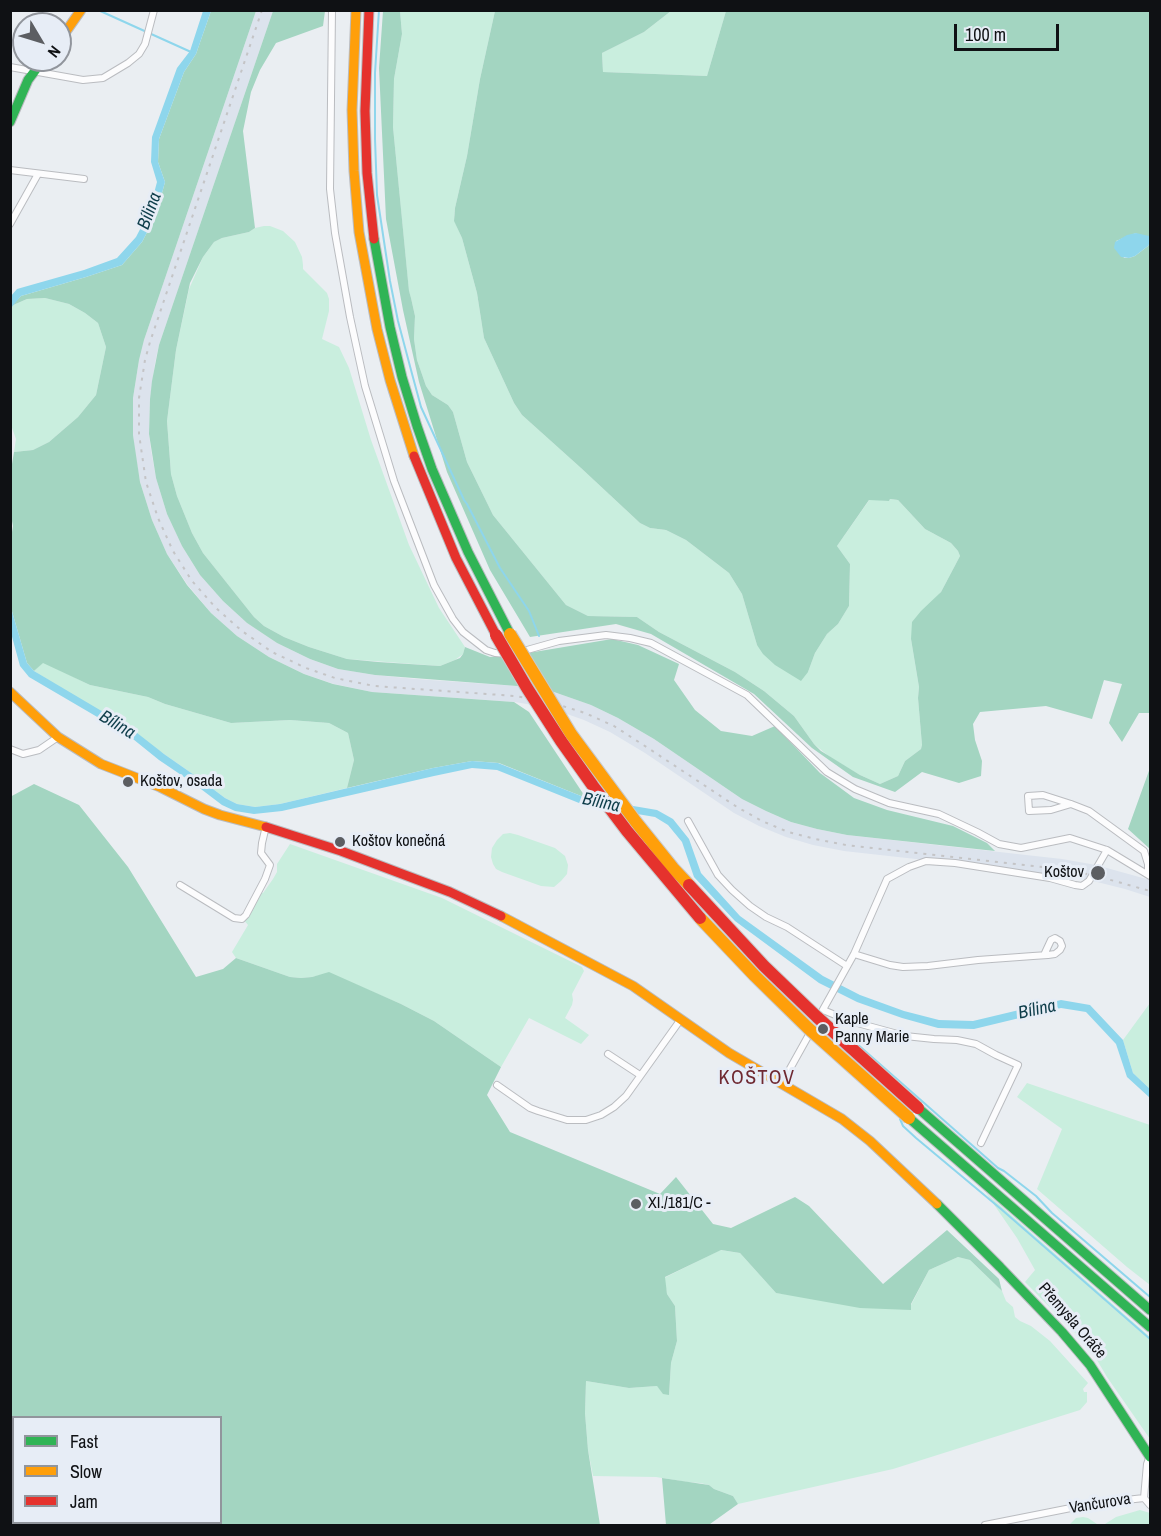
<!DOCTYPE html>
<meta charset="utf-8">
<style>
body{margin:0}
#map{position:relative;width:1161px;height:1536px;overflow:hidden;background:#eaeef2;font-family:"Archivo Narrow",sans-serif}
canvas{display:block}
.frame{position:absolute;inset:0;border:12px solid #0f1114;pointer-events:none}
.legend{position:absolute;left:12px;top:1416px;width:210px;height:108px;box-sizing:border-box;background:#e7edf6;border:2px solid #91959c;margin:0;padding:8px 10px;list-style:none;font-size:18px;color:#0f1114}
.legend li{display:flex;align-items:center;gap:12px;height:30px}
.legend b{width:30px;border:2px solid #91959c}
.north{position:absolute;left:12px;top:12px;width:60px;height:60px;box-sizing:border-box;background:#e7edf6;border:2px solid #91959c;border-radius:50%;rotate:128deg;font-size:16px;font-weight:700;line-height:24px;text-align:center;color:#0f1114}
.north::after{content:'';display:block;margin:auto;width:21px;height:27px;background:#5c5e62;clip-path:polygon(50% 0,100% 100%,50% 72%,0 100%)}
.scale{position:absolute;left:954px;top:24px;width:105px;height:27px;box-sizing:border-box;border:3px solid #0f1114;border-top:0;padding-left:8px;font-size:18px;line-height:21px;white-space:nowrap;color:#0f1114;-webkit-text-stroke:4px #e7edf6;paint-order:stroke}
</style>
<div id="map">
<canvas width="1161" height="1536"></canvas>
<div class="frame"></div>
<ul class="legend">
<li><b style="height:8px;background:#30b455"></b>Fast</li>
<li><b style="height:8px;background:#ff9f0a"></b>Slow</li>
<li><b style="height:8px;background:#e5322d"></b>Jam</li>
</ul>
<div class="north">N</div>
<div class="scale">100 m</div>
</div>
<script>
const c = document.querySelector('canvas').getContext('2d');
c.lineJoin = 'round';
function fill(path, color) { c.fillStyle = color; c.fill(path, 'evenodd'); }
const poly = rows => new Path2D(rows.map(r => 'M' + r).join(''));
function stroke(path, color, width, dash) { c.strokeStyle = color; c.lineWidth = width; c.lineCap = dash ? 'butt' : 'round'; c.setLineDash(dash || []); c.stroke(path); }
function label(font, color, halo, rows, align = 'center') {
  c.font = font + ' "Archivo Narrow",sans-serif'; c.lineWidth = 6; c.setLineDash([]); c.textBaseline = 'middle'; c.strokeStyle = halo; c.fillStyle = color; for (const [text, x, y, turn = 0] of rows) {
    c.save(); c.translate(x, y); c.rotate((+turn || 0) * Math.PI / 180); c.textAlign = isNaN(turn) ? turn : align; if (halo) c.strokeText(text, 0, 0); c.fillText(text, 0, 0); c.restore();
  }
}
const built = poly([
 [256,11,273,11,159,345,155,363,150,399,149,434,151,450,156,478,167,514,182,546,200,575,223,601,247,623,277,643,310,659,338,669,375,675,416,679,517,686,554,692,591,705,618,718,654,739,742,799,766,811,791,822,817,829,847,835,1062,859,1096,865,1150,880,1150,897,1125,889,1093,881,1060,875,844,851,813,845,786,837,759,826,734,813,645,753,610,732,584,720,550,708,515,702,372,692,334,684,304,674,269,657,237,636,211,613,187,584,167,554,152,520,140,482,135,453,133,435,133,398,139,360,144,340]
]);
const green = poly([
 [400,11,495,11,480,79,467,156,455,208,454,220,462,238,477,293,484,338,514,403,522,415,581,468,640,523,650,528,666,530,686,540,729,573,742,594,757,645,808,672,815,653,827,634,838,624,849,606,850,564,837,546,870,499,889,501,890,499,898,500,925,529,951,543,958,551,960,556,941,592,934,600,911,639,919,687,918,698,922,745,921,749,905,761,898,776,880,784,860,775,831,758,814,744,794,716,764,691,735,672,659,632,637,617,588,616,566,605,493,515,467,462,453,412,448,405,432,395,426,386,417,360,414,339,415,316,411,298,409,292,393,127,394,79,402,34],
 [671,11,726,11,707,76,603,72,602,53,644,32],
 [264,226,270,226,283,231,295,242,302,257,303,265,303,269,327,293,329,299,329,311,322,339,339,347,349,368,371,440,409,545,439,608,465,647,463,654,455,660,440,666,347,659,309,647,284,637,264,626,254,617,203,553,192,533,177,496,171,474,167,421,176,350,189,289,203,257,214,242,222,238,249,232,255,228],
 [45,298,69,304,85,313,98,323,106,347,96,395,78,417,49,442,33,450,14,452,16,439,11,425,10,308,11,306,27,299],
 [43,662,90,685,148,697,165,704,231,723,290,720,329,723,348,733,354,760,347,788,280,804,255,807,237,804,225,798,197,777,164,754,34,671],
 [510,833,518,835,555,848,565,856,568,865,567,874,561,881,554,887,541,886,502,872,496,869,493,864,491,857,492,848,497,840,503,834],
 [290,844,442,898,582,967,584,971,572,994,573,1000,572,1005,565,1018,589,1035,581,1044,529,1018,501,1067,434,1021,401,1004,329,973,312,977,301,978,290,977,236,958,232,952,248,925,243,919,258,891,263,893,273,879,277,872,277,864],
 [1150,1003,1150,1089,1133,1073,1123,1040],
 [1027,1083,1150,1125,1150,1285,1127,1267,1037,1189,1062,1129,1017,1097],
 [986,1193,1150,1337,1150,1439,1107,1377,1094,1355,1092,1348,1085,1343,1025,1282,1035,1270,1017,1238],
 [720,1250,740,1253,776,1293,911,1309,911,1305,929,1270,958,1257,970,1260,1002,1291,1006,1301,1013,1307,1015,1317,1020,1321,1031,1326,1050,1341,1088,1383,1083,1389,1084,1392,1087,1392,1087,1402,1080,1410,893,1469,738,1504,733,1496,714,1489,709,1485,700,1483,687,1482,656,1477,593,1476,588,1450,585,1413,586,1381,629,1388,657,1386,669,1395,671,1363,677,1341,675,1306,667,1294,664,1278],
 [1140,1510,1150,1513,1150,1525,1069,1525,1076,1518,1083,1517,1088,1518,1097,1524,1105,1524,1116,1517]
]);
const forest = poly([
 [211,11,256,11,144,340,139,360,133,398,133,435,140,482,152,520,167,554,187,585,211,613,237,636,269,657,304,674,333,684,372,692,514,702,529,712,586,798,499,763,472,761,433,768,347,788,354,760,348,733,329,723,290,720,231,723,165,704,148,697,90,685,43,663,34,671,27,663,11,608,11,600,10,544,13,526,11,516,10,476,14,452,33,450,49,442,78,417,96,395,106,347,98,323,85,313,69,304,45,298,27,299,11,306,21,296,86,277,122,265,142,242,156,215,165,182,158,162,159,139,184,72,196,54],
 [273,11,325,11,323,26,276,43,260,70,251,92,243,131,255,228,249,232,222,238,214,242,203,257,190,283,176,350,167,421,171,474,177,496,192,533,203,553,254,617,264,626,284,637,309,647,347,659,378,662,440,666,460,658,463,654,465,647,490,657,534,652,612,639,638,645,679,664,674,680,695,710,721,731,752,736,775,726,820,773,854,798,887,810,953,826,987,843,995,851,847,835,817,829,791,822,766,811,742,799,654,739,618,718,591,705,554,692,517,686,375,675,338,669,310,659,277,643,247,623,223,601,200,575,182,546,167,514,156,478,149,434,150,399,152,381,159,345],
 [383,11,400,11,402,34,394,79,393,127,409,291,411,298,415,316,414,339,417,360,426,386,432,395,448,405,453,412,467,462,493,515,566,605,588,616,637,617,659,632,735,672,764,691,794,716,814,744,821,751,860,775,880,784,898,776,905,761,921,749,922,745,918,698,919,687,911,639,912,622,921,611,941,592,960,556,958,551,951,543,925,529,898,500,890,499,889,501,869,500,837,546,850,564,849,606,838,624,827,634,815,653,808,672,801,681,775,665,763,654,757,645,742,594,729,573,686,540,666,530,650,528,640,523,581,468,522,415,514,403,484,338,477,293,462,238,454,221,455,208,467,156,480,79,495,11,671,11,644,32,602,53,603,72,707,76,726,11,1150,11,1150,713,1139,713,1122,742,1109,723,1122,684,1104,680,1092,719,1046,706,980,712,973,724,975,740,982,761,981,776,959,783,922,772,895,792,853,777,812,748,754,694,651,634,616,624,530,637,490,570,447,472,419,382,403,310,386,219,379,68],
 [1136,233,1150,243,1148,246,1135,256,1129,258,1124,258,1116,241],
 [1150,768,1150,849,1128,829],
 [34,784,79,805,128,867,196,977,223,969,236,958,290,977,301,978,312,977,329,972,401,1004,434,1021,501,1067,487,1095,510,1132,660,1194,676,1177,713,1224,731,1228,795,1197,809,1206,883,1284,947,1230,999,1279,1002,1291,970,1260,958,1257,929,1270,911,1304,911,1310,860,1308,776,1293,740,1253,721,1250,665,1277,667,1294,675,1306,677,1341,671,1363,669,1395,663,1394,657,1386,629,1388,586,1381,585,1413,588,1450,600,1525,11,1525,10,797],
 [14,1418,220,1418,220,1522,14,1522],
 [662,1478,709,1485,714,1489,733,1496,738,1504,710,1524,710,1525,666,1525]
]);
const water = poly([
 [203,11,211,11,196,54,184,72,159,139,158,162,165,182,156,215,142,242,122,265,86,277,21,296,11,308,11,296,17,289,84,270,117,258,136,237,149,212,157,182,151,162,152,137,177,68,190,51],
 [1136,233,1149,236,1150,243,1148,246,1135,256,1129,258,1121,257,1114,248,1115,242,1127,235],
 [10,600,11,608,27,663,34,671,132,729,164,754,197,777,225,798,237,804,255,807,280,804,433,768,472,761,498,763,586,798,657,810,673,819,689,839,701,873,740,916,823,976,860,995,904,1011,939,1020,973,1021,1061,1000,1090,1005,1123,1040,1133,1073,1150,1089,1150,1098,1127,1077,1116,1044,1086,1012,1061,1008,974,1029,938,1028,902,1018,857,1002,819,983,735,921,694,877,682,842,668,825,655,817,584,805,497,770,472,768,434,776,282,811,254,814,235,811,222,805,193,783,159,760,128,735,29,677,20,666,11,633]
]);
const stream = poly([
 [98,10,191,52],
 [379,10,375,73,375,139,377,195,390,281,398,321,411,370,421,407,464,500,467,504,500,568,529,611,539,636],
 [848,1036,998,1168,1004,1171,1036,1196,1052,1213,1150,1297],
 [900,1119,903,1126,916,1138,1001,1209,1150,1339]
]);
const street = poly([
 [332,10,330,189,335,233,350,317,365,386,394,481,434,585,453,619,463,632,486,650,495,653,507,654],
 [10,67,83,80,103,78,128,63,139,54,145,44,154,10],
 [10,170,84,179],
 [10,224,38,174],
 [520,652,559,641,606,635,630,638,651,643,747,695,827,772,855,789,889,803,939,814,977,832,999,844,1021,848,1070,838,1107,850,1150,876],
 [10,749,23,754,39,750,58,737],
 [1071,804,1051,810,1029,811,1028,796,1043,795,1071,804,1089,811,1144,851,1148,864,1148,874],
 [688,821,718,875,732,890,750,906,766,917,787,927,847,966],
 [180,885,234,918,242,919,246,915,265,879,270,865,261,853,262,843,266,826],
 [854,954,890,965,903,967,928,966,978,960,1033,956,1048,955,1055,954,1060,950,1062,946,1060,941,1055,938,1051,940,1044,955],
 [823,1010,850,1021,905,1036,934,1039,957,1040,976,1044,996,1055,1018,1065,981,1143],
 [608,1054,640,1075],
 [782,1083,854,954,887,879,909,867,926,861,955,863,1050,878,1075,885,1082,886,1089,881,1107,850],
 [497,1085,530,1108,538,1111,567,1120,586,1120,601,1115,614,1107,626,1096,681,1019],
 [1144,1498,1147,1464,1150,1456],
 [985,1525,1091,1504,1135,1499,1144,1498,1150,1505]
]);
const fast = poly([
 [10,122,28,80,43,60],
 [374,239,390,327,402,377,417,426,432,469,468,552,510,634],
 [918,1108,1150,1310],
 [909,1118,1150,1327],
 [937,1204,1000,1267,1062,1332,1090,1365,1150,1457]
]);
const slow = poly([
 [356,10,352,110,354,171,359,232,377,329,390,380,414,456],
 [60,40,81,10],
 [10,692,58,737,101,764,160,787,204,809,220,815,266,827],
 [501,916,633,986,729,1053,842,1119,870,1141,937,1204]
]);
const jam = poly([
 [369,10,365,111,367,173,374,239],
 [414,456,456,558,496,635],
 [266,827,341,851,450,892,501,916]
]);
const rail = poly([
 [262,10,150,342,145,360,139,398,139,434,146,482,158,518,173,551,192,581,216,608,242,631,272,652,306,668,335,678,374,686,515,696,553,703,585,713,614,726,648,748,737,807,762,821,788,832,815,839,846,845,1060,869,1093,875,1150,891]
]);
const slowBridge = poly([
 [510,634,571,734,636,822,673,868,689,885],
 [700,918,755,976,808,1028,909,1118]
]);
const jamBridge = poly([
 [496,635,527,688,561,741,593,786,627,831,700,918],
 [689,885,764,966,817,1017,918,1108]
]);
const markers = [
 [128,782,6,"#5c5e62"],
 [340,842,6,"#5c5e62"],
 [1098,873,8,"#5c5e62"],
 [823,1029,6,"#5c5e62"],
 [636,1204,6,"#5c5e62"]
];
const poiNames = [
 ["Koštov, osada",140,782],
 ["Koštov konečná",352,842],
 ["Koštov",1084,873,"right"],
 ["Kaple",835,1020],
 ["Panny Marie",835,1038],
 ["XI./181/C -",648,1204]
];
const streetNames = [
 ["Přemysla Oráče",1072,1321,49],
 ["Vančurova",1100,1504,-9]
];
const waterNames = [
 ["Bílina",150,211,-70],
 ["Bílina",117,725,31],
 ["Bílina",601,803,12],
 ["Bílina",1037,1010,-12]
];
const quarterNames = [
 ["KOŠTOV",757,1079]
];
fill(built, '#dce3ed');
fill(green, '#c9eede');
fill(forest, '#a3d5c1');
fill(water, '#8ed6ec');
stroke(stream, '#8ed6ec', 2);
stroke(street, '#babcc0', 8);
stroke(fast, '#babcc0', 11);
stroke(slow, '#babcc0', 11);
stroke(jam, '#babcc0', 11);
stroke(street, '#fcfcfd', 6);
stroke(fast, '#30b455', 9);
stroke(slow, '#ff9f0a', 9);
stroke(jam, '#e5322d', 9);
stroke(rail, '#c4c4c6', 2, [3, 6]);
stroke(slowBridge, '#c8c9cb', 14, []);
stroke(jamBridge, '#c8c9cb', 14, []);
stroke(slowBridge, '#ff9f0a', 12);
stroke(jamBridge, '#e5322d', 12);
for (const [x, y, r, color] of markers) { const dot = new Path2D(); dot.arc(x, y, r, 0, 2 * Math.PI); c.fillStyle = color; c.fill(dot); stroke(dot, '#e7edf6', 2); }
label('16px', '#0f1114', '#e7edf6', poiNames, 'left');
label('16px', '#0f1114', '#e7edf6', streetNames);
label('italic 18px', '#0e3d4a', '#e7edf6', waterNames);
c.letterSpacing = '1.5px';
label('20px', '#6f2931', '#e7edf6', quarterNames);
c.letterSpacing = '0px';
</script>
